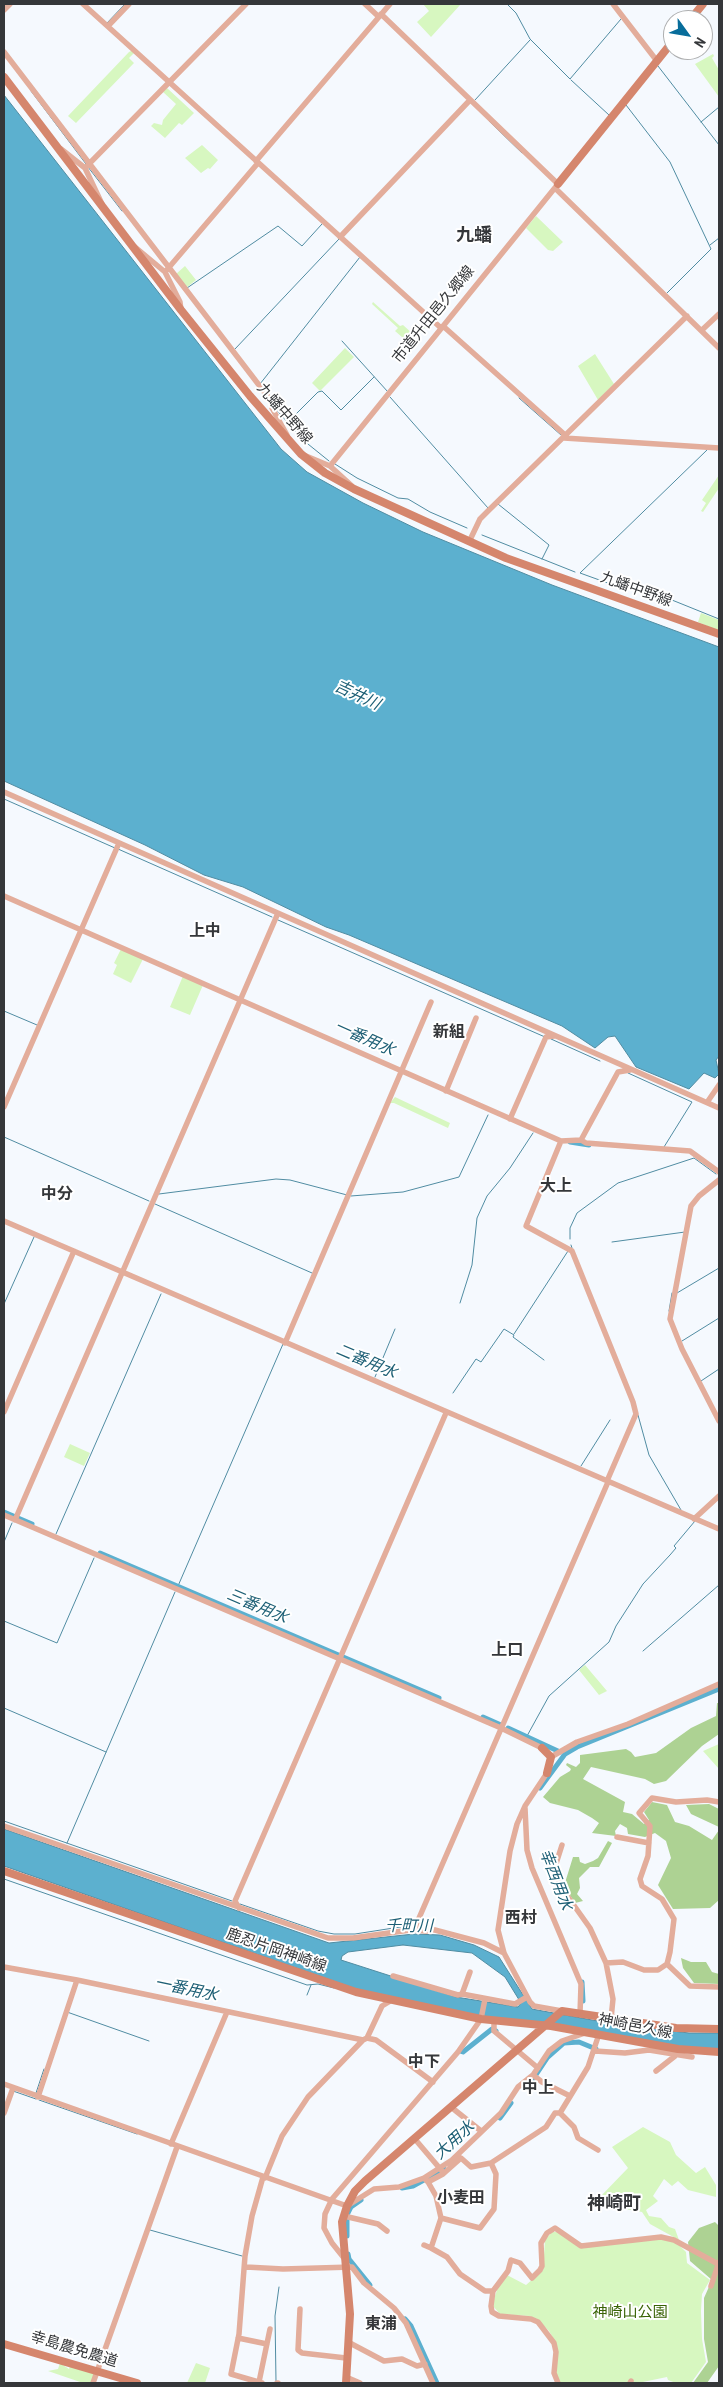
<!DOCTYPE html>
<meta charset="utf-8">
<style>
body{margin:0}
#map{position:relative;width:723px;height:2387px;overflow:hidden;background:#f5f9fe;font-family:"Roboto Condensed",sans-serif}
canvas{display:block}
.frame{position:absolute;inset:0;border:5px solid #35373a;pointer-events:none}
.north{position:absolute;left:663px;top:10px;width:50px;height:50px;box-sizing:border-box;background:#fff;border:1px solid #aeafb0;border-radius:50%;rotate:122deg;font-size:14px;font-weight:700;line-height:20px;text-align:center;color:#35373a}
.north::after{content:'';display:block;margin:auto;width:18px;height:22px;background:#086d9b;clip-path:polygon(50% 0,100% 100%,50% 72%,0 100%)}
</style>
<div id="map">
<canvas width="723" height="2387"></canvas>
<div class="frame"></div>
<div class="north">N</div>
</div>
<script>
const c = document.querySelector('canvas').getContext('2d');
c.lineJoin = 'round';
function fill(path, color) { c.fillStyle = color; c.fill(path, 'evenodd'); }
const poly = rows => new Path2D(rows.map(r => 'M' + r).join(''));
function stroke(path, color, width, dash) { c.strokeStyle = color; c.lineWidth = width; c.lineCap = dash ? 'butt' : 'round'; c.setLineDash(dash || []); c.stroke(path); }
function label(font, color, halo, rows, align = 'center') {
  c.font = font + ' "Roboto Condensed","Noto Sans JP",sans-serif'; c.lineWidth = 4; c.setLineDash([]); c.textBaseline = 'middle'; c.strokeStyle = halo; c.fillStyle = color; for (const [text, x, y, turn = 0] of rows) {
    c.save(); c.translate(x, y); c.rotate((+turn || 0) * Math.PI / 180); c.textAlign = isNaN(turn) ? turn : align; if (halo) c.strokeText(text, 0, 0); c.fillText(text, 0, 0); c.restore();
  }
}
const green = poly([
 [423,4,461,4,431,37,417,22,429,11],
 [133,50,135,52,129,58,134,63,76,123,68,116,129,52],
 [713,54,714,56,712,58,719,70,719,97,695,64],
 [167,88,194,113,182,125,179,123,165,138,151,126,154,123,162,125,163,120,176,104,163,92],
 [202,145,218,160,210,169,208,168,201,173,185,158],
 [536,216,563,242,553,251,548,250,526,228],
 [185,266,196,280,186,288,176,274],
 [373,302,400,326,403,325,413,334,427,319,430,322,410,344,395,331,398,328,372,304],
 [345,348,354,357,320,391,312,383],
 [595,354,614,384,598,400,578,366],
 [719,475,719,488,703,512,701,511,706,503,702,500],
 [701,613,719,620,719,631,698,622],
 [121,949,143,959,131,983,113,974,117,965,114,963],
 [183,976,203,985,190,1015,170,1007],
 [395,1097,450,1123,448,1128,394,1103,390,1103],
 [70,1444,90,1453,84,1466,64,1457],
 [585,1665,607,1691,599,1695,579,1670],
 [719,1744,719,1769,703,1751],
 [643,2127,670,2142,676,2155,696,2173,705,2167,716,2185,716,2197,688,2190,678,2181,672,2186,664,2179,653,2196,658,2201,646,2210,649,2216,661,2218,669,2227,675,2229,679,2240,650,2224,642,2212,625,2209,599,2198,628,2168,612,2147],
 [552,2232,557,2232,581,2247,665,2239,678,2244,686,2252,687,2263,710,2280,702,2294,701,2311,702,2339,706,2362,691,2383,676,2383,668,2380,667,2377,638,2383,560,2383,556,2372,556,2343,549,2331,537,2319,529,2316,500,2314,492,2305,498,2287,507,2275,526,2285,543,2270,545,2240],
 [60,2363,69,2369,70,2366,94,2373,91,2383,83,2383,48,2371,58,2369],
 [196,2363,210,2368,205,2383,187,2383]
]);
const forest = poly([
 [717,1703,719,1703,719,1734,702,1746,666,1781,654,1784,645,1779,591,1767,583,1779,625,1802,623,1812,632,1814,644,1824,649,1820,644,1812,652,1802,667,1805,675,1822,689,1826,712,1840,719,1830,719,1900,710,1908,673,1909,658,1885,671,1858,666,1841,655,1833,645,1837,628,1834,627,1828,620,1824,615,1831,616,1836,592,1833,599,1823,592,1818,578,1810,550,1803,543,1797,560,1777,570,1771,571,1769,566,1765,567,1763,576,1767,580,1763,580,1755,626,1749,631,1752,635,1757,656,1753,691,1728,716,1716],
 [709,1804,719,1809,719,1827,691,1814,686,1805],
 [608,1841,612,1843,599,1867,590,1867,579,1878,580,1888,577,1894,583,1901,575,1903,564,1886,573,1857,579,1857,580,1862,585,1864,593,1861,598,1858],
 [681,1958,691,1962,706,1962,712,1972,719,1974,719,1984,694,1983,683,1968],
 [715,2222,719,2226,719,2366,707,2383,693,2383,708,2362,704,2339,704,2298,712,2280,690,2261,688,2242,699,2228]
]);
const water = poly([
 [4,95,281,449,307,472,363,503,423,532,552,585,719,647,719,1056,716,1060,719,1074,715,1078,704,1073,689,1089,636,1067,615,1036,608,1037,595,1048,562,1026,349,935,326,927,243,887,204,875,145,845,4,781,4,95],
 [4,1829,329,1943,414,1934,440,1935,474,1945,499,1957,532,2009,614,2024,689,2033,719,2033,719,2050,682,2047,482,2017,356,1989,4,1866,4,1829],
 [403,1945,472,1953,505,1977,521,2003,518,2007,456,1997,341,1960,342,1956,348,1952,403,1945]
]);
const stream = poly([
 [507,4,516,13,530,39,570,79,621,19],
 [107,23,125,4],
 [658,66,719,145],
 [571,80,609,115],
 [31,91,86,164],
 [475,100,530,40],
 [626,105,670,162,711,249,667,293],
 [489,121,522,153],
 [701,122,719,107],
 [88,167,122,211],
 [710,245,719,238],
 [187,288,278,226,302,246,322,224],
 [342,341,388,392],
 [235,349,339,239],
 [260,384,360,257],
 [390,397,488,508],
 [519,398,561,435],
 [275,408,303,440,329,461],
 [287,423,318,392,322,391,341,410,374,377],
 [707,450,580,573,616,586,667,598,719,619],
 [335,464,357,478,398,498,408,499,430,512,467,528],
 [498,504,549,545,542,559],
 [482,535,575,572],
 [4,799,115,848],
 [118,849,272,917],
 [278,920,545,1037],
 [4,1011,37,1025],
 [551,1039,600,1061],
 [628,1073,692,1102,664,1147],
 [4,1137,149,1201],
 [159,1194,276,1179,290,1180,347,1195],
 [351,1196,403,1192,459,1177,488,1115],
 [155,1204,312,1273],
 [570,1239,570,1228,577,1213,618,1183,694,1158,716,1174],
 [612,1242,685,1232],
 [571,1245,572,1248],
 [677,1293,719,1268],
 [460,1303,472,1265,477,1218,487,1196,510,1168,533,1133],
 [4,1304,34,1237],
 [669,1311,672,1293],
 [514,1334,568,1251],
 [682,1341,719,1318],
 [375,1377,395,1329],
 [701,1381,719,1369],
 [453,1393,476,1359,481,1362,504,1329,514,1335,513,1337,544,1360],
 [638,1415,649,1455,681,1510],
 [581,1466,610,1420],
 [56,1534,161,1294],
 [4,1542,12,1523],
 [178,1586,283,1344],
 [4,1621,57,1643,94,1558],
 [643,1651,719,1585],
 [4,1708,106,1752],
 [527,1736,549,1696,609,1642,616,1626,643,1584,670,1555,676,1548,674,1546,695,1521],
 [4,1821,232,1901],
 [67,1843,175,1592],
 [4,1879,307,1985,318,1984,334,1988],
 [240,1904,318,1931,334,1934,355,1934,413,1925],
 [307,1995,311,1985],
 [67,2012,149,2041],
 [13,2091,36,2099],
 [36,2093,44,2069],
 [39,2100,137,2134],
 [150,2230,242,2256],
 [276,2381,275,2316,279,2287]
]);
const canal = poly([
 [570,1142,589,1145],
 [4,1512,32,1524],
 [100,1553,439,1698],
 [483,1717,501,1725],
 [508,1728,560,1752],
 [540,1788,565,1754,577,1747,719,1689],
 [582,1982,583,2001],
 [460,2051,463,2052,492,2029,496,2031],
 [523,2086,533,2079,547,2058,564,2043,579,2042,596,2049],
 [500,2118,511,2103],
 [402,2188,413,2186,444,2169],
 [347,2236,347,2215,351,2207,361,2200],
 [348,2254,349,2259,370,2285],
 [405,2319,411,2326,437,2383]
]);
const street = poly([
 [83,4,441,328],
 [365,4,379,17],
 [613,4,657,61],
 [4,10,10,4],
 [108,26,129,4],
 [4,52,275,406,272,408,287,435],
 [61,149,85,168,102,204],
 [256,161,390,4],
 [85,168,246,4],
 [556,189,719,348],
 [340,237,470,100],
 [135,247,165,272,180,302,181,310],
 [165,272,258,163],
 [443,326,564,434],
 [702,330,719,314],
 [564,438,719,448],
 [306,456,330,466,352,486],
 [330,466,558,184,381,14],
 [469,542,480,519,489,510,687,316],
 [4,792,719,1108],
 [4,896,561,1141,581,1140,586,1143,690,1151,719,1172],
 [446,1091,476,1018],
 [708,1101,719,1085],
 [4,1107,119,843],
 [510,1119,546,1037,554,1036],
 [581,1140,618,1072,630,1070],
 [561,1141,526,1226,572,1251,633,1402,636,1414,607,1481],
 [719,1180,699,1196,691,1206,670,1319,682,1349,719,1421],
 [4,1221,719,1529],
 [285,1343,431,1002],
 [4,1412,74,1251],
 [4,1515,501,1728,542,1748],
 [694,1519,719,1496],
 [15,1520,278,913],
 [551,1757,577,1742,628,1724,719,1684],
 [547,1773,525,1806,517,1824,510,1851,498,1930,504,1953,530,2002,534,2006,562,2011],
 [525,1808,527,1850,532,1868,581,1984,580,2014],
 [4,1826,328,1938,353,1938,410,1930,427,1931],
 [617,1837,649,1843],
 [562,1845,554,1870,563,1890,590,1928,606,1963,613,1999,611,2019],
 [239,1908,235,1901,446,1413],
 [504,1953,484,1943,416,1925,608,1482],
 [606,1963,623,1962,644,1970,658,1970,667,1964,670,1952,674,1919,662,1899,642,1886,640,1879,648,1856,650,1826,639,1813,652,1798,676,1802,707,1800,719,1802],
 [667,1964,690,1986,719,1987],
 [4,1967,77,1980,363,2040],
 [393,1976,458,1995,462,1994,515,2004,527,1997],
 [462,1994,470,1972],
 [494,2020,494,2031,538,2068],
 [367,2038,382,2006,392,2000],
 [595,2051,625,2053,649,2050,692,2057],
 [656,2071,675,2056],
 [533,2075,542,2082,570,2096],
 [4,2084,347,2206,374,2189,399,2187,424,2178,428,2182,443,2174,461,2158,471,2167,491,2163,496,2174,494,2209,480,2228,441,2218],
 [38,2097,77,1980],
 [451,2107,481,2131],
 [4,2113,13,2088],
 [560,2113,574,2127,578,2138,598,2150],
 [414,2138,442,2171],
 [171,2144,227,2012],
 [491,2163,546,2127,555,2113,560,2113,588,2067,599,2034],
 [265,2178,282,2136,308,2097,363,2040,367,2038,376,2040,433,2082],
 [424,2178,452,2160,501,2113,518,2087,533,2075,549,2051,562,2041,585,2033],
 [428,2182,436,2196,441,2218,431,2248,447,2257,460,2274,485,2291,493,2291],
 [344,2216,378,2224,387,2231],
 [424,2245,431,2248],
 [344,2258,332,2243,324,2228,325,2214,332,2199,458,2052,481,2019,485,1999],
 [246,2267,283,2269,352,2267,364,2283,394,2308,406,2323,433,2383],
 [711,2286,719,2262],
 [300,2309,298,2350,302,2353,346,2358],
 [238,2338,267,2344],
 [348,2342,384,2361,402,2359,417,2366,425,2364],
 [346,2377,360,2383],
 [259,2382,270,2329],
 [93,2383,177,2147],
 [262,2383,231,2374,239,2334,245,2256,252,2216,263,2177],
 [277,2383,278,2383],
 [558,2383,554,2373,556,2352,554,2343,538,2322,531,2319,499,2316,492,2312,491,2306,493,2291,508,2271,511,2260,520,2263,532,2278,540,2270,542,2266,541,2243,547,2233,555,2228,581,2246,661,2237,674,2240,718,2264],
 [630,2383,631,2381]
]);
const secondary = poly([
 [690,20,703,4],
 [4,77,181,310,250,396,301,454,325,473,354,489,506,558,719,634],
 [558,184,673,41],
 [542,1748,551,1757,547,1773],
 [4,1871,356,1992,481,2019,551,2026,678,2049,719,2052],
 [4,2344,137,2383],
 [346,2383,350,2314,342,2222,347,2206,355,2191,365,2181,562,2011,676,2028,719,2029]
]);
const streetNames = [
 ["市道升田邑久郷線",434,315,-51],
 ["九蟠中野線",284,414,49],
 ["九蟠中野線",636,590,20],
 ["鹿忍片岡神崎線",276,1951,19],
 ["神崎邑久線",635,2027,11],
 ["幸島農免農道",74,2350,17]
];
const parkNames = [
 ["神崎山公園",630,2313]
];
const waterNames = [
 ["吉井川",357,696,25],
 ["一番用水",364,1039,24],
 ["二番用水",366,1362,23],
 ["三番用水",257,1607,23],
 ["幸西用水",555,1880,69],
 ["千町川",409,1927],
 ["一番用水",186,1990,12],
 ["大用水",455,2141,-42]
];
const neighbourhoodNames = [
 ["上中",205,932],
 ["新組",449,1033],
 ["大上",556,1187],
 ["中分",57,1195],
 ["上口",507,1651],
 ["西村",521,1919],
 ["中下",424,2063],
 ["中上",538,2089],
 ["小麦田",461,2199],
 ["東浦",381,2325]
];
const quarterNames = [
 ["九蟠",474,236],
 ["神崎町",614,2204]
];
fill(green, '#d7f7c0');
fill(forest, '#add293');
fill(water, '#5cb0cf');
stroke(water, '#508ca2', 1);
stroke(stream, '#508ca2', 1);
stroke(canal, '#5cb0cf', 5);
stroke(street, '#e3ad9b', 5.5);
stroke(secondary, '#d5866d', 8);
label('15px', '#35373a', '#fff', streetNames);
label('15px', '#396305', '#fff', parkNames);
label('italic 16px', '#1d5f75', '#fff', waterNames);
label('bold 16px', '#35373a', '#fff', neighbourhoodNames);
label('bold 18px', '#35373a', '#fff', quarterNames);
</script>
